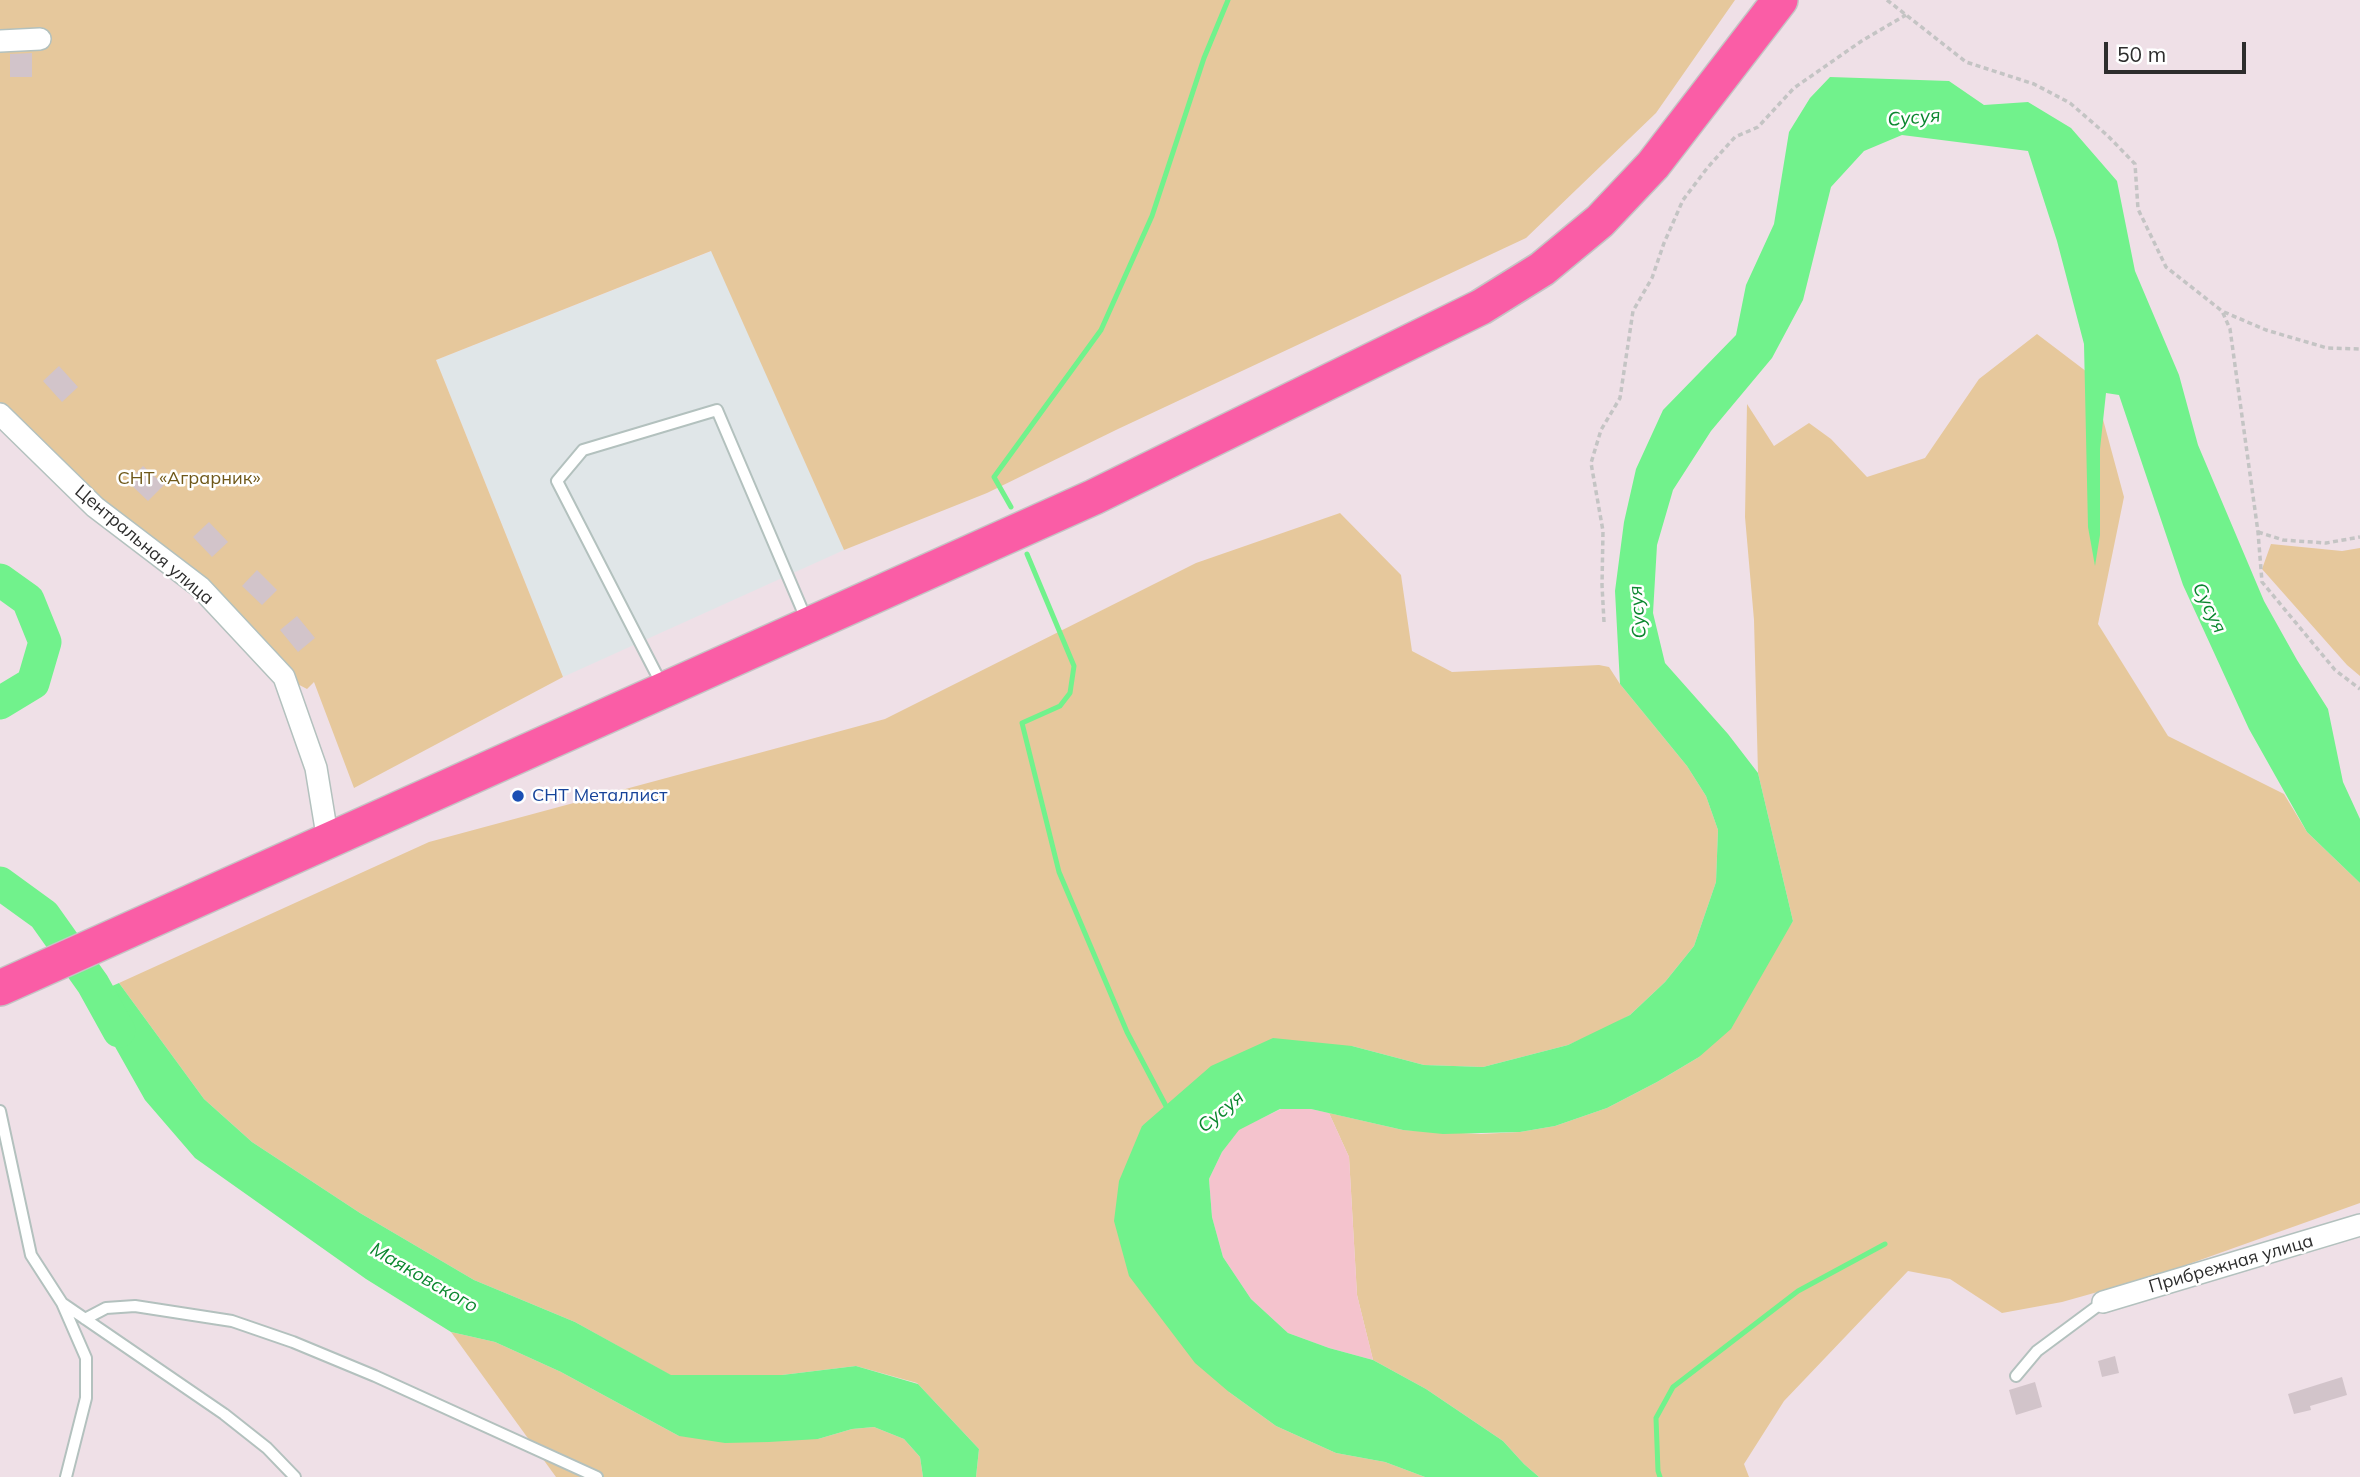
<!DOCTYPE html>
<meta charset="utf-8">
<style>
body{margin:0}
#map{position:relative;width:2360px;height:1477px;overflow:hidden;background:#efe0e7;font-family:Mulish,sans-serif}
canvas{display:block}
.scale{position:absolute;left:2104px;top:42px;width:142px;height:32px;box-sizing:border-box;border:4px solid #2d2d2d;border-top:0;padding-left:9px;font-size:21px;line-height:24px;white-space:nowrap;color:#2d2d2d;-webkit-text-stroke:5px #fff;paint-order:stroke}
</style>
<div id="map">
<canvas width="2360" height="1477"></canvas>
<div class="scale">50 m</div>
</div>
<script>
const c = document.querySelector('canvas').getContext('2d');
c.lineJoin = 'round';
function fill(path, color) { c.fillStyle = color; c.fill(path, 'evenodd'); }
const poly = rows => new Path2D(rows.map(r => 'M' + r).join(''));
function stroke(path, color, width, dash) { c.strokeStyle = color; c.lineWidth = width; c.lineCap = dash ? 'butt' : 'round'; c.setLineDash(dash || []); c.stroke(path); }
function label(font, color, halo, rows, align = 'center') {
  c.font = font + ' Mulish,sans-serif'; c.lineWidth = 5; c.setLineDash([]); c.textBaseline = 'middle'; c.strokeStyle = halo; c.fillStyle = color; for (const [text, x, y, turn = 0] of rows) {
    c.save(); c.translate(x, y); c.rotate((+turn || 0) * Math.PI / 180); c.textAlign = isNaN(turn) ? turn : align; if (halo) c.strokeText(text, 0, 0); c.fillText(text, 0, 0); c.restore();
  }
}
const industrial = poly([
 [712,251,844,550,563,677,436,360]
]);
const green = poly([
 [0,0,1735,0,1656,113,1526,238,1118,429,987,493,844,550,711,251,436,360,563,677,354,788,314,682,307,689,284,677,0,414],
 [2037,334,2091,375,2124,497,2098,624,2168,736,2284,794,2307,832,2360,883,2360,1203,2158,1275,2062,1302,2002,1313,1950,1279,1908,1271,1784,1401,1744,1464,1749,1477,1539,1477,1524,1464,1503,1441,1426,1389,1373,1360,1357,1295,1349,1157,1329,1113,1403,1130,1481,1134,1520,1132,1555,1126,1607,1108,1657,1082,1699,1057,1793,921,1758,773,1754,620,1745,517,1747,404,1774,446,1809,423,1831,439,1867,477,1925,458,1979,379],
 [1340,513,1401,575,1412,651,1452,672,1599,665,1609,667,1620,684,1687,766,1706,796,1718,830,1716,882,1694,946,1665,982,1630,1015,1600,1031,1568,1045,1483,1067,1424,1065,1352,1046,1142,1126,1229,1392,1276,1426,1336,1453,1385,1462,1425,1477,976,1477,979,1449,917,1383,856,1366,782,1375,670,1375,575,1322,474,1280,360,1213,252,1142,204,1099,119,983,429,842,885,719,1196,563],
 [2271,544,2342,551,2360,548,2360,676,2347,665,2262,569],
 [451,1332,495,1342,561,1372,679,1436,818,1439,852,1429,874,1427,904,1439,920,1457,923,1477,556,1477]
]);
const sand = poly([
 [1281,1109,1311,1109,1329,1113,1349,1157,1357,1295,1373,1360,1329,1348,1288,1333,1251,1299,1223,1257,1212,1217,1209,1179,1222,1152,1239,1129]
]);
const water = poly([
 [1830,77,1949,81,1984,105,2028,102,2071,128,2117,181,2135,271,2179,375,2198,445,2264,601,2297,660,2328,709,2343,782,2360,819,2360,883,2307,832,2249,729,2183,585,2119,395,2106,393,2100,449,2100,535,2095,566,2088,527,2084,344,2057,241,2028,151,1902,135,1864,151,1831,187,1803,300,1772,358,1711,431,1673,490,1657,545,1653,613,1665,663,1728,734,1758,773,1793,921,1731,1029,1699,1057,1657,1082,1607,1108,1555,1126,1520,1132,1443,1134,1403,1130,1311,1109,1280,1109,1239,1130,1222,1152,1209,1179,1212,1217,1223,1257,1251,1299,1288,1333,1329,1348,1373,1360,1426,1389,1503,1441,1524,1464,1539,1477,1425,1477,1385,1462,1336,1453,1276,1426,1229,1392,1195,1363,1129,1276,1114,1221,1119,1181,1142,1126,1211,1066,1273,1038,1352,1046,1424,1065,1483,1067,1568,1045,1630,1015,1665,982,1694,946,1716,882,1718,830,1706,796,1687,766,1620,684,1615,591,1624,522,1636,469,1663,410,1736,335,1746,285,1774,224,1789,132,1810,98],
 [119,983,204,1099,252,1142,360,1213,474,1280,575,1322,671,1375,782,1375,856,1366,918,1384,979,1449,976,1477,923,1477,920,1457,904,1439,874,1427,852,1429,818,1439,769,1442,725,1443,679,1436,561,1372,495,1342,451,1332,366,1279,195,1158,145,1100,87,997]
]);
const stream = poly([
 [1011,507,994,477,1101,330,1152,216,1204,58,1228,0],
 [1027,554,1074,666,1070,693,1060,706,1022,723,1059,872,1127,1032,1166,1106,1170,1108],
 [1660,1477,1658,1471,1656,1418,1673,1387,1798,1291,1885,1244]
]);
const river = poly([
 [0,580,28,600,45,642,33,683,0,703],
 [0,883,44,915,93,984,119,1031]
]);
const building = poly([
 [32,53,32,77,10,77,10,54],
 [59,366,78,387,62,402,43,381],
 [143,466,164,485,148,501,128,482],
 [209,522,228,542,212,557,193,537],
 [257,570,277,590,262,605,242,586],
 [297,616,315,638,298,652,280,630],
 [2115,1356,2119,1373,2102,1377,2098,1361],
 [2342,1377,2347,1395,2310,1406,2311,1410,2294,1414,2288,1394],
 [2035,1382,2042,1407,2016,1415,2009,1390]
]);
const path = poly([
 [1887,0,1966,62,2034,84,2070,103,2108,136,2135,164,2138,209,2166,267,2222,311,2230,329,2258,532,2262,582,2335,670,2360,689],
 [2224,312,2266,330,2327,348,2360,349],
 [2258,532,2283,540,2326,543,2360,537],
 [1604,622,1602,585,1603,531,1591,463,1601,430,1620,398,1633,311,1652,278,1664,243,1683,200,1708,167,1735,137,1758,127,1794,88,1863,40,1906,15]
]);
const service = poly([
 [663,687,557,481,583,450,717,410,807,621],
 [0,1111,31,1255,62,1303,224,1414,267,1448,295,1477],
 [62,1303,86,1358,86,1398,66,1477],
 [85,1319,106,1308,135,1306,232,1321,293,1342,375,1376,597,1477],
 [2016,1376,2037,1351,2103,1302]
]);
const minor = poly([
 [0,41,40,39],
 [0,414,95,507,200,587,284,677,316,768,328,841],
 [2103,1302,2360,1225]
]);
const trunk = poly([
 [0,988,1094,497,1481,307,1542,269,1600,221,1653,165,1780,0]
]);
const markers = [
 [518,796,7,"#1a4fb4"]
];
const parkNames = [
 ["СНТ «Аграрник»",189,479]
];
const streetNames = [
 ["Центральная улица",144,545,40],
 ["Прибрежная улица",2231,1264,-16]
];
const transitNames = [
 ["СНТ Металлист",532,796]
];
const waterNames = [
 ["Сусуя",1914,118,-5],
 ["Сусуя",2209,608,64],
 ["Сусуя",1638,612,-95],
 ["Сусуя",1221,1112,-40],
 ["Маяковского",424,1278,30]
];
fill(industrial, '#e0e6e8');
fill(green, '#e6c89c');
fill(sand, '#f4c3cd');
fill(water, '#71f28c');
stroke(stream, '#71f28c', 5);
stroke(river, '#71f28c', 33);
fill(building, '#d2c4ca');
stroke(service, '#b3c1be', 14);
stroke(minor, '#b3c1be', 24);
stroke(trunk, '#c4c4c4', 38);
stroke(path, '#c4c4c4', 3.5, [5, 3.5]);
stroke(service, '#fff', 10);
stroke(minor, '#fff', 21);
stroke(trunk, '#fa5da6', 35);
for (const [x, y, r, color] of markers) { const dot = new Path2D(); dot.arc(x, y, r, 0, 2 * Math.PI); c.fillStyle = color; c.fill(dot); stroke(dot, '#fff', 2.5); }
label('18px', '#6f5819', '#fff', parkNames);
label('18px', '#2d2d2d', '#fff', streetNames);
label('18px', '#164399', '#fff', transitNames, 'left');
label('italic 19px', '#0b872f', '#fff', waterNames);
</script>
